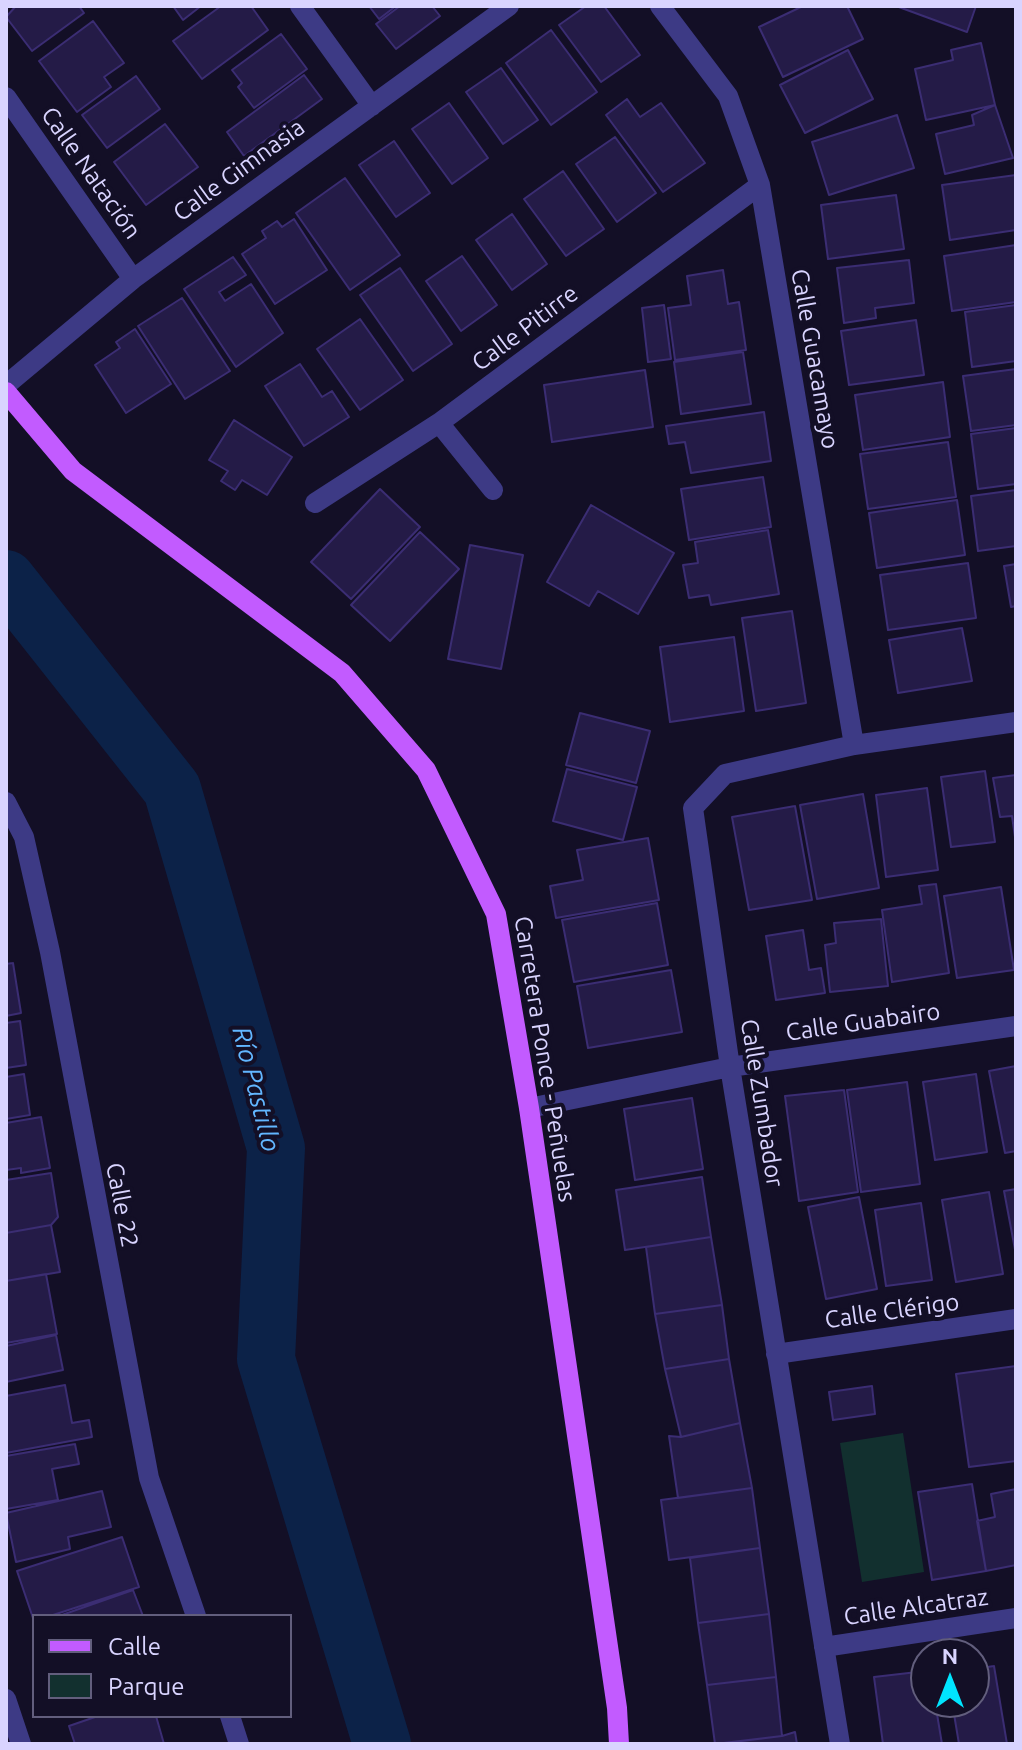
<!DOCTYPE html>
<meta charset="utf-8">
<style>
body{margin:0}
#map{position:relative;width:1022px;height:1750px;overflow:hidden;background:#130f26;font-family:Ubuntu,sans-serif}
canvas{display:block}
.frame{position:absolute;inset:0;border:8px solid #d9d4ff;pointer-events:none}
.legend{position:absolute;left:32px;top:1614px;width:260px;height:104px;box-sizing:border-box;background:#130f26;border:2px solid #625e7d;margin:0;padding:10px 14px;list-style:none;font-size:24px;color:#d9d4ff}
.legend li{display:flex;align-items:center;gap:16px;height:40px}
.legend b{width:40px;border:2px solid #625e7d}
.north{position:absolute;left:910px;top:1638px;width:80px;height:80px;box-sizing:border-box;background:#130f26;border:2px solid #625e7d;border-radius:50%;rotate:0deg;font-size:22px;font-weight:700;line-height:32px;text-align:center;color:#d9d4ff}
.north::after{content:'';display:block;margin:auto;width:28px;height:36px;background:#00e5ff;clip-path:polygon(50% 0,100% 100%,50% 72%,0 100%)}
</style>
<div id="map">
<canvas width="1022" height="1750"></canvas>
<div class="frame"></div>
<ul class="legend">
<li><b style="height:10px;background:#c25bff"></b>Calle</li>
<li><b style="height:22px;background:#12302f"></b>Parque</li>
</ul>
<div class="north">N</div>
</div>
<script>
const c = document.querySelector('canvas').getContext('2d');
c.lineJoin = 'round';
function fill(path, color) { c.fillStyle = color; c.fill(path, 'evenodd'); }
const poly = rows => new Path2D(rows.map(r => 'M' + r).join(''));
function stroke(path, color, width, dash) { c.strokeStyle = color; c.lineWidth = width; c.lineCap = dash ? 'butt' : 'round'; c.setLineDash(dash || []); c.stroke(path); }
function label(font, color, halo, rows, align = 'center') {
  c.font = font + ' Ubuntu,sans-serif'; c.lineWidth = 8; c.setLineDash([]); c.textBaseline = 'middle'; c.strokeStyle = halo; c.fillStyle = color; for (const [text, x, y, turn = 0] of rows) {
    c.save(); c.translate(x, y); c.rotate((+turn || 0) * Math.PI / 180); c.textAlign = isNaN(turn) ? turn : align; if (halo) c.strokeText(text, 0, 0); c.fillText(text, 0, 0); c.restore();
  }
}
const green = poly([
 [903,1433,924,1572,862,1582,840,1443]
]);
const river = poly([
 [6,579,172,789,276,1148,266,1359,382,1744]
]);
const building = poly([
 [16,6,79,6,84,13,32,51,6,17,16,6],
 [173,6,201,6,183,20,173,6],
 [221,6,251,6,268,30,202,79,173,41,221,6],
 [369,6,396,6,379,19,369,6],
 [400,6,432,6,440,16,396,49,376,24,400,6],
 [586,6,604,6,640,55,601,82,559,25,586,6],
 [803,6,847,6,863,39,783,77,759,27,803,6],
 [896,6,976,6,967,32,896,6],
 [93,21,124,63,104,77,111,87,77,112,39,61,93,21],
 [551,30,597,92,551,125,506,63,551,30],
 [281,34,307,69,254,108,238,87,242,83,232,70,281,34],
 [981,43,995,105,926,120,915,69,953,60,951,50,981,43],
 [848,50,873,99,805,133,780,85,848,50],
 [501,68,538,120,503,144,466,92,501,68],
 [304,75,322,99,244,156,227,132,304,75],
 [136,76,160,109,107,148,82,115,136,76],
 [627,99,640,117,661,103,705,163,663,192,606,115,627,99],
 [449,103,488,158,452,184,412,129,449,103],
 [995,105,1013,158,945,174,936,134,974,125,972,115,995,105],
 [897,115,914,168,829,195,812,142,897,115],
 [165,124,198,167,146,205,114,162,165,124],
 [615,137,656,193,617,222,576,164,615,137],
 [394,141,430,193,396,217,359,165,394,141],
 [563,171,604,229,566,256,524,199,563,171],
 [1016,175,1016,230,950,240,942,185,1016,175],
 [345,178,400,255,350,290,296,213,345,178],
 [896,195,904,249,828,259,821,205,896,195],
 [512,214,547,264,512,290,476,240,512,214],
 [294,219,327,270,275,304,242,254,266,238,262,231,277,221,282,227,294,219],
 [1016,245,1016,302,952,311,944,256,1016,245],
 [462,256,497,305,461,331,426,281,462,256],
 [233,257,246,275,219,292,225,301,251,284,283,333,236,367,184,289,233,257],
 [909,260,914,303,875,308,876,318,844,323,837,268,909,260],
 [400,268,452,344,413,371,360,295,400,268],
 [723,270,728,304,739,302,746,350,675,360,668,308,691,305,687,276,723,270],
 [182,298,230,371,185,399,138,326,182,298],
 [664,305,671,359,648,362,642,308,664,305],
 [1016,305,1016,361,972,367,965,312,1016,305],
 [360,319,403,380,360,410,317,349,360,319],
 [916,320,924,375,849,385,841,331,916,320],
 [135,329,171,384,126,413,95,365,120,348,116,342,135,329],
 [743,352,751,404,681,414,674,362,743,352],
 [300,364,322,397,332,391,349,417,304,446,265,386,300,364],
 [1016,369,1016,425,971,431,963,376,1016,369],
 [645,370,653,427,552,442,544,385,645,370],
 [943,382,950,437,863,450,855,395,943,382],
 [764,412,771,461,691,473,685,442,669,444,666,426,764,412],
 [234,420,292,457,267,495,242,480,235,490,221,481,228,471,209,460,234,420],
 [1016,428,1016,484,978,489,971,434,1016,428],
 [948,442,956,497,868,509,860,454,948,442],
 [763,477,771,527,689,540,681,489,763,477],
 [380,489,420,527,351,599,311,562,380,489],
 [1016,490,1016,546,978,551,971,496,1016,490],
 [957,500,965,555,877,568,869,513,957,500],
 [591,505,674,553,638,614,598,591,589,606,547,582,591,505],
 [768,530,779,594,711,605,709,595,689,598,683,565,698,563,695,542,768,530],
 [420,532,459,569,390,641,351,605,420,532],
 [470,545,523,555,501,669,448,659,470,545],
 [968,563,976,618,888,630,880,575,968,563],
 [1016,564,1016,606,1011,607,1004,566,1016,564],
 [792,611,806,703,756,711,742,618,792,611],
 [962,628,972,681,898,693,889,640,962,628],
 [734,637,744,711,670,722,660,647,734,637],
 [580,713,650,731,636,783,566,765,580,713],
 [567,769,637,787,623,840,553,821,567,769],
 [985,771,995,842,951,847,941,777,985,771],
 [1016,775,1016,844,1012,816,1000,817,993,778,1016,775],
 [927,788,938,870,886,877,876,795,927,788],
 [863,794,879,888,817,899,800,805,863,794],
 [795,806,812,900,749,910,732,817,795,806],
 [648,838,659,900,556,918,550,886,583,880,577,850,648,838],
 [936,884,949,973,892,982,882,910,922,904,919,886,936,884],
 [1001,887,1014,970,957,978,944,896,1001,887],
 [657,903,668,965,574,982,562,920,657,903],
 [881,919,888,986,830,992,825,945,836,943,834,923,881,919],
 [803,930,809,970,821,968,825,993,776,1000,766,936,803,930],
 [13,963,21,1013,6,1016,6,964,13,963],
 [671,970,682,1032,588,1048,577,986,671,970],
 [20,1021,26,1065,6,1068,6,1023,20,1021],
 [1016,1066,1016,1151,1005,1153,989,1071,1016,1066],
 [24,1074,30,1115,6,1119,6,1077,24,1074],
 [976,1074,987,1152,935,1160,923,1082,976,1074],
 [907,1082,920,1184,861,1192,847,1090,907,1082],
 [844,1090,858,1192,799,1201,785,1096,844,1090],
 [692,1098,703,1169,635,1180,624,1109,692,1098],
 [41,1117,50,1168,21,1173,21,1168,6,1170,6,1123,41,1117],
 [51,1173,58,1217,51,1225,6,1233,6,1180,51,1173],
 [702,1177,711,1237,625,1250,616,1190,702,1177],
 [1016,1189,1016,1255,1004,1191,1016,1189],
 [989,1192,1003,1274,956,1282,942,1200,989,1192],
 [859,1197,877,1289,826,1299,808,1207,859,1197],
 [921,1203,932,1280,886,1286,875,1210,921,1203],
 [51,1225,60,1272,6,1281,6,1233,51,1225],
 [711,1237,722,1305,655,1314,646,1247,711,1237],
 [46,1274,57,1334,6,1343,6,1281,46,1274],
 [722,1305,729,1359,665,1369,655,1314,722,1305],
 [56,1335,63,1370,6,1382,6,1346,56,1335],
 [729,1359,740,1423,681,1437,665,1369,729,1359],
 [1016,1366,1016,1461,969,1467,956,1374,1016,1366],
 [65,1385,72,1423,89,1420,92,1437,6,1453,6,1396,65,1385],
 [872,1386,875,1414,833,1420,829,1392,872,1386],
 [740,1423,752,1488,678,1498,669,1436,681,1437,740,1423],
 [75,1444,79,1464,52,1469,58,1500,6,1509,6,1456,75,1444],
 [972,1484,986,1571,932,1580,918,1492,972,1484],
 [752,1488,760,1548,669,1560,661,1500,752,1488],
 [1016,1489,1016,1565,986,1571,977,1521,995,1517,991,1494,1016,1489],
 [102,1491,111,1527,68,1537,70,1549,16,1562,6,1513,102,1491],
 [122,1537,139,1587,50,1616,34,1616,34,1621,17,1571,122,1537],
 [760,1548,769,1614,698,1623,690,1558,760,1548],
 [133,1590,143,1616,59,1616,133,1590],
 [769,1614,776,1677,707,1685,698,1623,769,1614],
 [994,1666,1007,1744,959,1744,952,1702,974,1702,974,1669,994,1666],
 [926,1671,926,1702,935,1702,942,1744,883,1744,874,1677,926,1671],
 [776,1677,782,1736,715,1744,707,1685,776,1677],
 [156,1716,164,1744,75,1744,69,1726,98,1716,156,1716],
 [795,1732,797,1744,718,1744,782,1736,795,1732]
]);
const minor = poly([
 [300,6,372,106],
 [660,6,728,96,760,185,854,745],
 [6,97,133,279],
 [6,385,133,279,509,6],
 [439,423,493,490],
 [315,503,439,423,760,185],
 [6,802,24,837,50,952,149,1478,196,1616],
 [529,1108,730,1067,1016,1026],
 [776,1354,1016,1319],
 [824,1647,1016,1618],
 [6,1699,21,1744],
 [230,1716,239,1744],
 [840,1744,730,1067,693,808,725,774,854,745,1016,722]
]);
const primary = poly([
 [6,392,73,471,342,673,426,770,496,914,529,1108,617,1708,619,1744]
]);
const streetNames = [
 ["Calle Gimnasia",239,170,-36],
 ["Calle Natación",91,173,55],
 ["Calle Pitirre",525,328,-37],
 ["Calle Guacamayo",815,359,80],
 ["Calle Guabairo",863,1022,-8],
 ["Carretera Ponce - Peñuelas",545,1059,81],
 ["Calle Zumbador",762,1103,81],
 ["Calle 22",122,1205,79],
 ["Calle Clérigo",892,1311,-8],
 ["Calle Alcatraz",916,1607,-8]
];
const waterNames = [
 ["Río Pastillo",256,1089,76]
];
fill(green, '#12302f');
stroke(river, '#0c2248', 58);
fill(building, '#241b47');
stroke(building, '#3b2d73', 2);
stroke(minor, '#3d3a85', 20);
stroke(primary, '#c25bff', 20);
label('24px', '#d9d4ff', '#130f26', streetNames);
label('italic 26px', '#62b6ff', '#130f26', waterNames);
</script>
